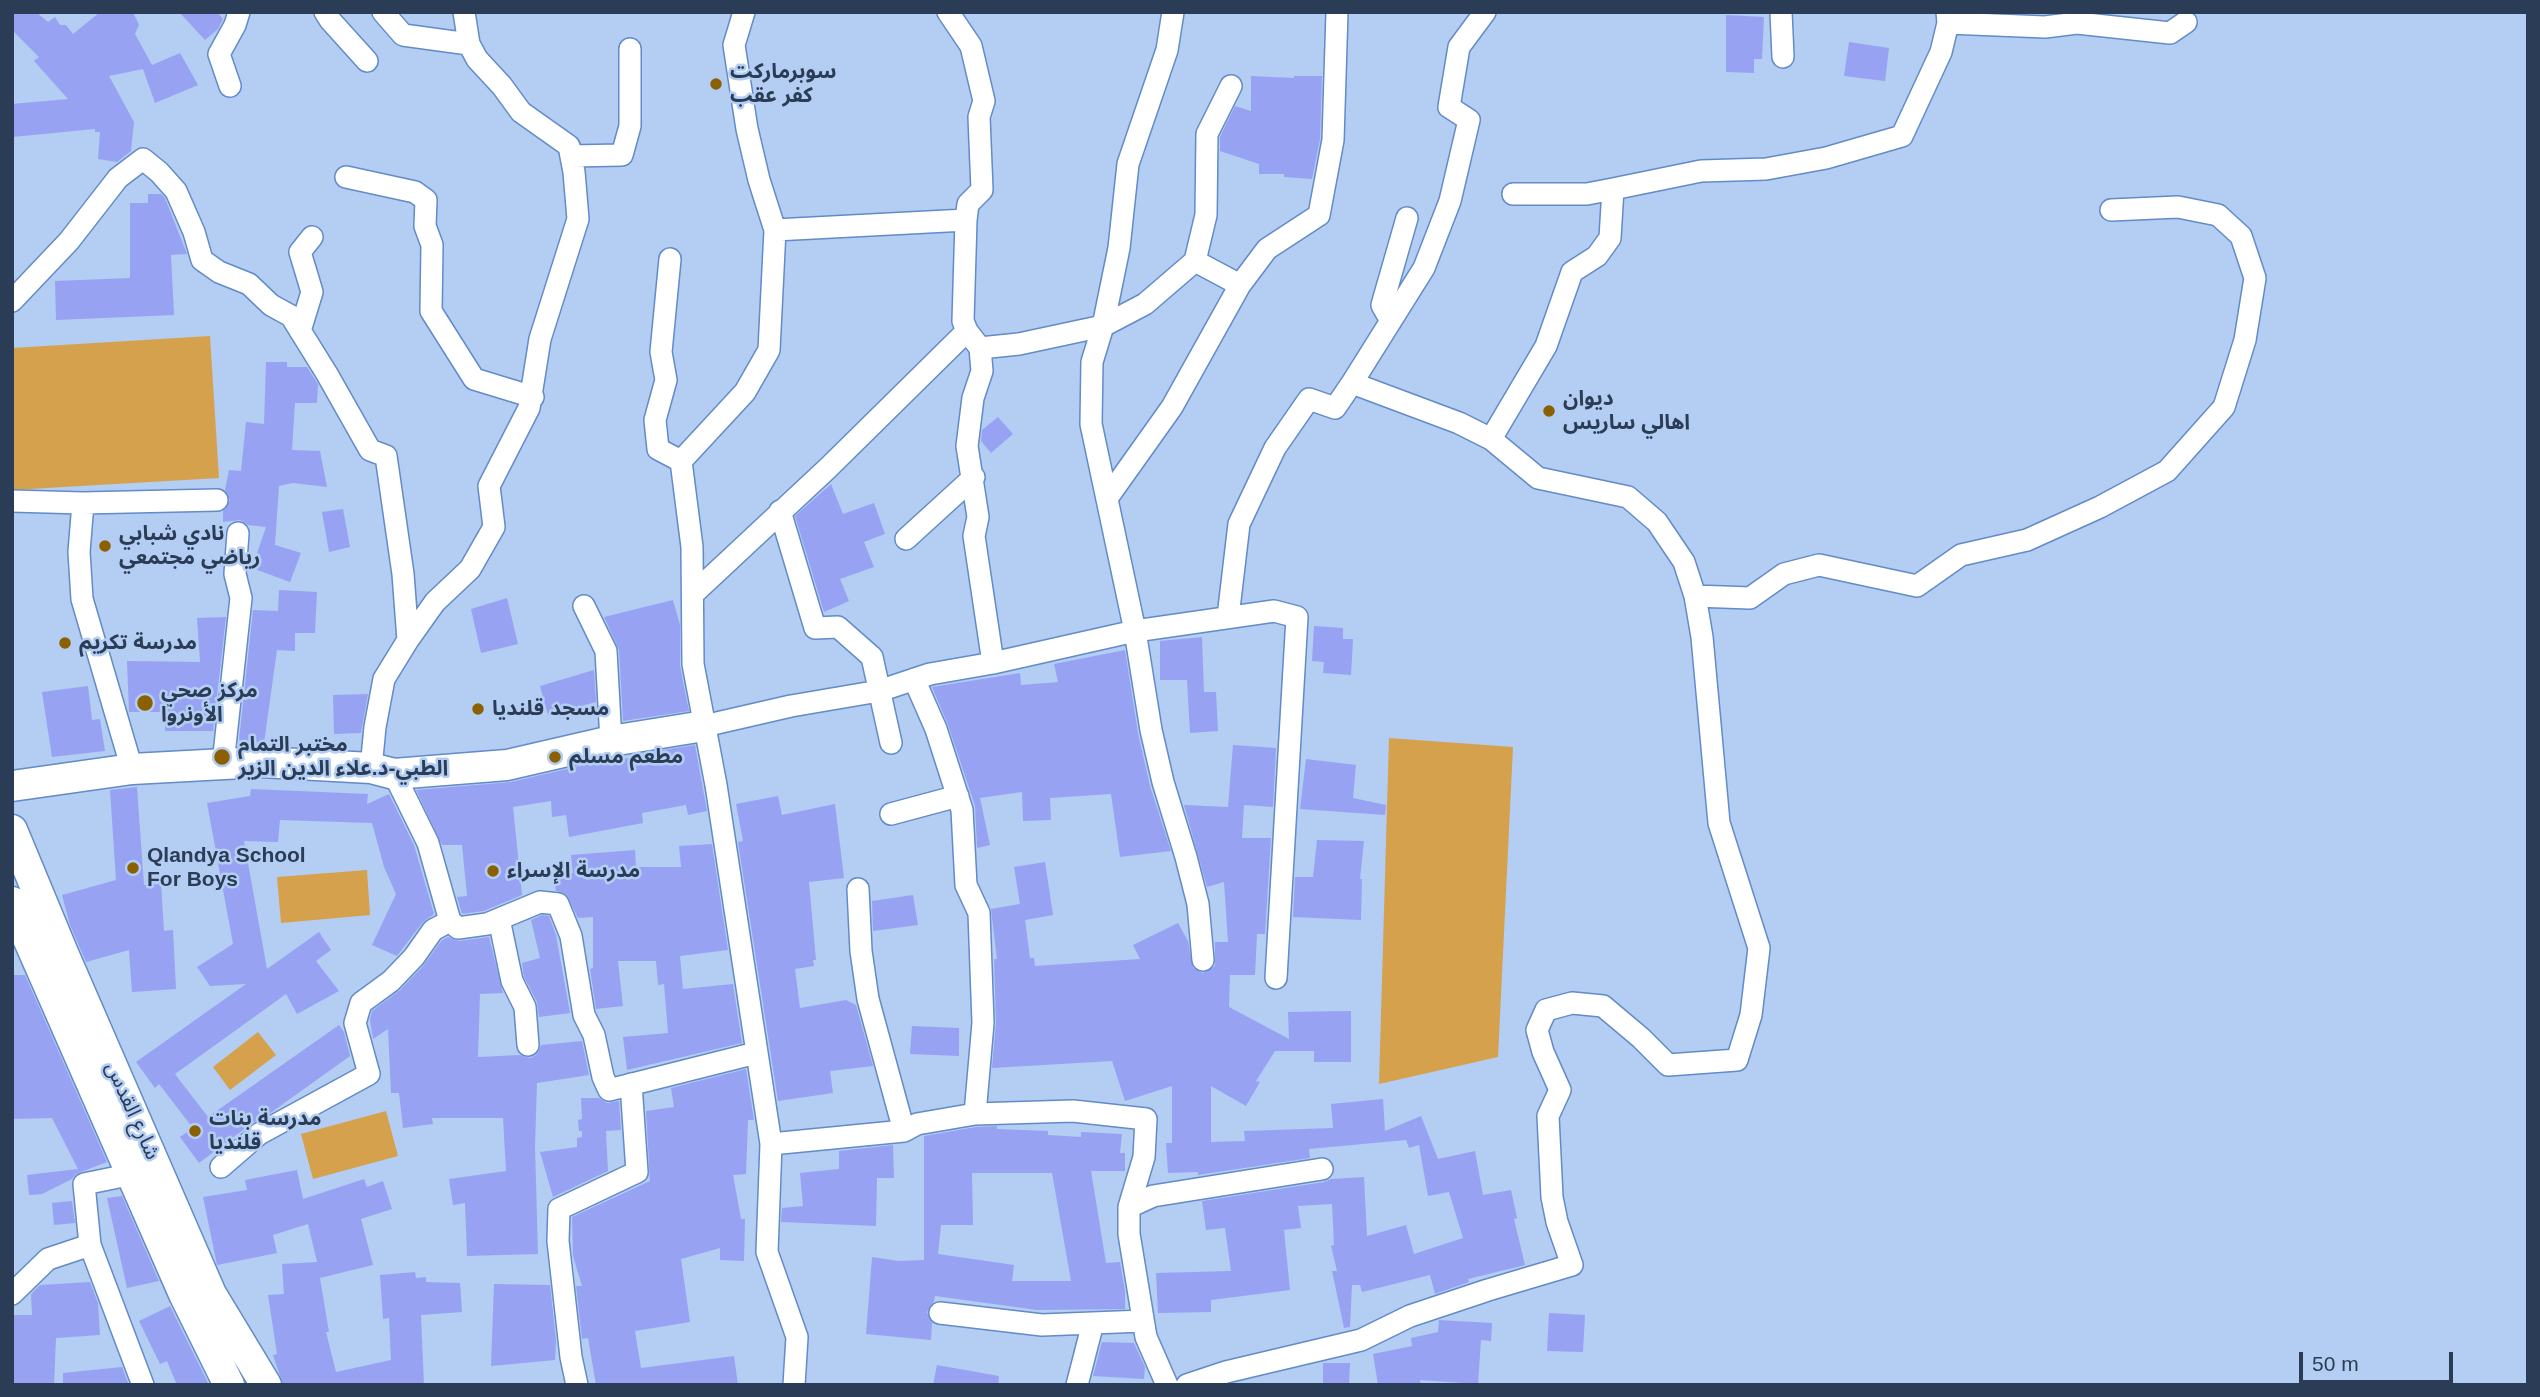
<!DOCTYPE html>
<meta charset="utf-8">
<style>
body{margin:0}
#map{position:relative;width:2540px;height:1397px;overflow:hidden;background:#b3cdf3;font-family:Arial,sans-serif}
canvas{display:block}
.frame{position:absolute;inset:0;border:14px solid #2b3d56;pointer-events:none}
.scale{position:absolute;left:2299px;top:1352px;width:154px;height:32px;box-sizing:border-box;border:4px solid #2b3d56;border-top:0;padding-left:9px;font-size:21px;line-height:24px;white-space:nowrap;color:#2b3d56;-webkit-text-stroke:5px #b3cdf3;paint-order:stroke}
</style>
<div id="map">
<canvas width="2540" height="1397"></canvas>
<div class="frame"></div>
<div class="scale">50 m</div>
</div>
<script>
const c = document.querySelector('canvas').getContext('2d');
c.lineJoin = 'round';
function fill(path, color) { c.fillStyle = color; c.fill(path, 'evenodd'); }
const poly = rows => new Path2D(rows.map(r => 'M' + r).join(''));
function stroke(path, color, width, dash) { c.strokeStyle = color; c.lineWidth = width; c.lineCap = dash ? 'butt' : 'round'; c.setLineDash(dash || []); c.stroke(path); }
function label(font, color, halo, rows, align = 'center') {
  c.font = font + ' Arial,"Noto Sans Arabic",sans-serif'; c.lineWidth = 5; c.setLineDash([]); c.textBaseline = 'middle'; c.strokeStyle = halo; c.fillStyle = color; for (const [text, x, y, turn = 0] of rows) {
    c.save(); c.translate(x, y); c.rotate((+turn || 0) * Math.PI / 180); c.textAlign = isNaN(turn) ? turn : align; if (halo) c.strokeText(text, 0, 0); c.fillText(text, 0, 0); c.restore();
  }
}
const green = poly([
 [210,336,219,478,12,490,12,348],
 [1389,738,1513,747,1498,1057,1379,1084],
 [367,870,370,915,281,923,277,877],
 [258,1032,276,1055,230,1090,213,1067],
 [386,1111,398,1156,313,1179,301,1134]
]);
const building = poly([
 [12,12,36,12,48,22,55,17,60,25,66,25,73,34,100,12,133,12,139,25,135,34,152,65,180,53,198,85,155,103,143,69,109,76,134,122,131,151,117,162,98,159,100,132,95,132,95,129,12,137,12,104,68,99,34,61,39,57,12,30],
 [179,12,217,12,223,19,218,29,205,40],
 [1726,15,1764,17,1762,59,1754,59,1754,73,1726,72],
 [1849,42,1889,48,1885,81,1844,76],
 [1251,76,1294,78,1294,76,1322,76,1320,139,1312,179,1284,177,1284,174,1259,174,1259,164,1220,151,1220,137,1235,106,1251,111],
 [148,194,161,194,165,198,187,254,171,255,174,315,56,320,55,281,130,278,130,203,148,203],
 [266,362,287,362,287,367,307,367,318,384,317,403,295,403,292,450,320,451,327,487,293,483,279,486,275,545,301,553,290,582,252,568,266,527,248,525,240,520,223,522,223,511,230,500,225,490,229,470,241,471,246,422,264,424],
 [998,417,1013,434,991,453,981,441,982,430],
 [831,484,843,514,874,503,885,534,864,542,874,567,840,579,849,601,824,612,795,516],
 [343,509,350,547,329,552,322,512],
 [279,590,317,592,315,633,295,633,295,651,277,650,264,743,239,740,253,610,278,611],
 [507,598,518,644,481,653,471,609],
 [673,600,680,625,680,666,689,711,623,721,619,650,604,617],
 [226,617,213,731,165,731,165,712,129,712,127,661,200,662,197,618],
 [1314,626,1343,628,1343,639,1353,639,1351,675,1323,673,1324,662,1312,661],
 [1202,637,1204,692,1216,692,1218,731,1190,733,1187,680,1160,680,1160,641],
 [1125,650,1138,733,1150,786,1171,851,1120,857,1111,794,1050,798,1051,820,1023,821,1022,792,980,798,990,845,977,848,975,806,948,725,932,687,1020,673,1021,685,1058,682,1054,664],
 [594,670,596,702,548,715,540,686],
 [88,686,92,720,100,719,105,751,52,757,42,692],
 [368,694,361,733,334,734,333,695],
 [695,745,707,811,688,815,686,805,642,813,643,823,569,837,566,815,552,817,551,801,513,807,522,895,484,911,462,914,457,897,467,896,462,845,442,845,416,790,511,782,597,762,644,756,644,753],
 [1233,745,1276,748,1273,807,1244,805,1242,838,1271,838,1265,934,1257,934,1255,975,1230,975,1229,1007,1289,1039,1288,1012,1351,1011,1351,1062,1314,1062,1314,1051,1275,1051,1256,1081,1260,1082,1246,1106,1211,1086,1211,1142,1245,1141,1244,1131,1333,1128,1331,1104,1383,1099,1385,1131,1421,1116,1438,1159,1475,1151,1483,1195,1511,1190,1517,1218,1514,1219,1525,1265,1468,1279,1469,1282,1435,1294,1430,1275,1362,1292,1360,1285,1352,1285,1350,1327,1344,1328,1332,1271,1337,1271,1331,1246,1334,1245,1332,1204,1298,1206,1301,1228,1284,1230,1290,1290,1211,1300,1211,1312,1158,1313,1156,1273,1231,1271,1225,1228,1206,1230,1202,1201,1324,1182,1331,1179,1364,1177,1367,1236,1406,1225,1414,1254,1463,1238,1449,1192,1428,1196,1419,1145,1409,1148,1406,1140,1309,1149,1310,1158,1198,1175,1198,1172,1168,1173,1166,1143,1172,1143,1172,1086,1125,1101,1112,1061,992,1068,996,1023,994,959,997,959,991,909,1020,904,1014,867,1045,862,1053,915,1025,920,1030,958,1034,958,1035,966,1140,959,1133,945,1178,923,1188,941,1193,968,1203,973,1215,966,1215,942,1228,942,1224,882,1207,887,1184,805,1228,807],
 [1306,759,1356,765,1353,798,1386,805,1385,815,1300,809],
 [137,787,144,885,161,884,164,931,173,930,176,989,132,992,129,950,86,962,70,925,62,895,116,880,110,790],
 [251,789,368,794,367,804,389,794,414,845,434,914,423,922,397,956,372,945,396,894,384,867,372,823,280,820,278,842,244,841,267,969,319,932,331,950,316,961,339,991,297,1014,286,994,175,1074,208,1117,339,1025,344,1032,350,1056,269,1114,251,1124,199,1163,180,1137,193,1128,159,1084,155,1088,136,1062,246,984,210,986,197,967,233,944,207,803,250,796],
 [778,796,782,815,835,804,844,878,809,882,816,960,813,960,814,966,795,969,800,1008,846,1000,856,1005,873,1066,830,1071,833,1093,778,1101,738,842,743,841,736,804],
 [1317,840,1364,841,1360,879,1362,879,1361,920,1293,917,1295,877,1313,877],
 [712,844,728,950,680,956,683,989,733,984,742,1043,627,1070,623,1037,668,1033,664,984,658,985,656,961,618,961,623,1006,596,1009,590,969,593,968,593,917,578,918,566,894,556,891,554,875,573,873,571,855,635,850,636,867,681,867,679,846],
 [913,895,918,925,873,931,872,901],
 [542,915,549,916,556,935,570,1013,539,1017,537,1002,524,977,522,963,540,958,531,920],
 [448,937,459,941,489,937,503,993,480,994,478,1057,520,1055,530,1058,536,1055,541,1045,582,1041,589,1075,537,1083,535,1146,538,1254,467,1256,465,1203,453,1205,449,1179,506,1171,503,1118,432,1118,433,1124,403,1128,399,1093,391,1093,388,1029,373,1039,370,1020,372,1011,400,990,423,966,442,940],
 [12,975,25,975,107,1162,76,1174,72,1179,42,1194,29,1195,27,1175,78,1169,52,1118,12,1119],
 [912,1026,959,1028,959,1056,910,1054],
 [746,1069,754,1120,748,1120,746,1174,733,1175,741,1219,745,1219,744,1261,720,1260,720,1248,681,1259,690,1322,635,1331,641,1368,734,1356,738,1385,596,1385,588,1338,582,1339,576,1286,582,1286,573,1256,572,1217,650,1181,646,1111,674,1107,671,1088],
 [581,1098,599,1098,607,1103,619,1101,621,1130,606,1131,608,1171,553,1197,540,1152,577,1147,577,1138,582,1137,582,1131,579,1131,578,1120,582,1119],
 [997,1126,997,1129,1048,1131,1048,1135,1081,1137,1081,1132,1122,1134,1120,1153,1125,1153,1125,1171,1091,1171,1106,1263,1120,1262,1125,1291,1125,1309,1037,1310,935,1296,934,1301,927,1312,932,1323,931,1340,866,1334,872,1257,898,1261,924,1260,924,1136,976,1127],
 [972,1173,1052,1173,1071,1281,1012,1281,1014,1265,938,1254,941,1225,973,1225],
 [893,1145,894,1178,877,1178,876,1226,781,1222,782,1208,803,1206,800,1173,839,1169,839,1151],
 [297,1170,303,1199,364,1179,367,1187,383,1181,392,1209,361,1219,373,1265,320,1278,329,1332,326,1332,336,1372,391,1360,389,1318,383,1319,380,1275,415,1272,416,1278,426,1277,426,1282,460,1283,462,1312,421,1315,424,1385,283,1385,273,1355,277,1354,268,1295,284,1294,282,1264,317,1262,308,1224,273,1235,277,1253,217,1265,203,1197,247,1190,245,1180],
 [122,1196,159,1281,127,1288,107,1198],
 [72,1201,75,1223,54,1225,52,1203],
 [90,1282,98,1303,100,1335,56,1338,54,1385,12,1385,12,1365,14,1365,13,1315,32,1315,31,1294,40,1285],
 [494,1284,550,1285,556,1340,555,1360,491,1366],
 [170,1306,209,1385,177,1385,167,1361,160,1364,139,1321],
 [1549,1313,1585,1315,1583,1352,1547,1351],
 [1439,1320,1492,1323,1491,1341,1481,1340,1478,1384,1420,1380,1421,1385,1378,1385,1373,1354,1412,1346,1411,1338,1438,1332],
 [1102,1342,1134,1343,1145,1367,1144,1379,1093,1376],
 [1323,1363,1350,1363,1349,1385,1323,1385],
 [937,1365,999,1376,998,1385,933,1385],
 [122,1367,129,1385,63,1385,63,1373]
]);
const street = poly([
 [325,12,330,20,367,61],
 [383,12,403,35,469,44],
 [744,12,734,45,747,129,759,180,775,230,769,350,745,392,681,461,692,547,693,664,716,785,771,1144,767,1252,797,1337,794,1385],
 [948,12,971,46,984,101,979,117,982,190,968,204,966,220,963,321,967,331,980,348,982,371,973,398,967,446,978,517,974,536,993,663],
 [1173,12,1167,50,1128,164,1119,248,1103,326,1092,362,1091,424,1135,631,1151,730,1163,782,1186,857,1198,904,1203,960],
 [1781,12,1783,57],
 [1948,23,2045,27,2077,23,2170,33,2186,22],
 [230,86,219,54,235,25,239,12],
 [571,156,622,155,630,126,630,49],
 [346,177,415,192,426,200,425,226,432,245,431,311,474,379,533,397],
 [1513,194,1587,194,1613,189],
 [775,230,966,220],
 [670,259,661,352,666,380,655,420,658,449,681,461],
 [1195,261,1206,215,1207,134,1231,86],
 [12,301,69,241,118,178,143,159,159,172,176,191,194,232,202,260,219,272,249,284,271,305,291,316,327,374,370,450,386,456,403,574,408,640,384,679,375,727,371,768],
 [1391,321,1382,305,1407,218],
 [300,331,312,292,300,252,312,237],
 [980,348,1019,344,1103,326,1145,304,1195,261,1240,285],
 [1352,383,1424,268,1450,201,1469,120,1449,107,1459,47,1485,12],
 [1491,439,1546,346,1572,272,1597,256,1610,238,1613,189,1701,171,1766,169,1826,158,1902,136,1941,52,1948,23,1947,12],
 [1108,497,1172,407,1240,285,1267,249,1319,215,1333,140,1337,12],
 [12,501,83,503,217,500],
 [83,503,79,552,82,599,132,769],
 [780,511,815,628,838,627,872,657,891,743],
 [906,539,974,477],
 [693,594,828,468,967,331],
 [584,606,606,651,611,741],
 [1228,617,1239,524,1275,448,1309,399,1335,408,1352,383,1459,423,1491,439,1538,478,1628,497,1657,522,1684,562,1695,596,1750,598,1784,574,1819,565,1917,586,1961,555,2027,540,2100,507,2167,471,2224,407,2245,340,2255,278,2241,236,2218,215,2178,207,2111,210],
 [408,640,435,602,470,569,494,527,489,486,529,408,540,339,578,219,574,172,569,146,521,112,502,86,477,59,469,44,464,12],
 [914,679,936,729,962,810,966,885,979,913,983,1023,975,1114],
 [704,726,791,706,879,691,930,674,993,663,1135,631,1274,611,1297,617,1276,978],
 [223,764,241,598,235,574,238,533],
 [891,814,958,796],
 [858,889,861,951,868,999,904,1131],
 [499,919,512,981,525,1007,528,1045],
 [450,921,458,928,487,924,540,902,558,904,571,936,584,1015,594,1035,603,1077,609,1090,756,1053],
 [771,1144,904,1131,917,1124,975,1114,1073,1111,1146,1119,1144,1157,1129,1207,1129,1234,1146,1337,1167,1385],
 [221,1167,259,1134,369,1074,355,1023,361,1003,391,981,414,957,433,930,450,921,428,843,394,774],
 [133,1174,84,1184,90,1245,143,1385],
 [1129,1207,1153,1196,1322,1169],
 [12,1294,48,1259,90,1245],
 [940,1313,1042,1325,1143,1321],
 [577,1385,571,1357,558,1241,559,1209,637,1172,631,1084],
 [1077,1385,1093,1323],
 [1187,1385,1226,1372,1361,1340,1410,1316,1488,1290,1572,1265,1557,1222,1552,1197,1548,1116,1560,1090,1543,1052,1537,1030,1546,1010,1572,1003,1603,1006,1641,1038,1668,1065,1737,1060,1751,1015,1759,948,1719,823,1702,637,1695,596]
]);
const secondary = poly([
 [12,786,132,769,261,762,371,768,394,774,507,765,611,741,704,726],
 [12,830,63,953,211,1294,266,1385],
 [12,902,184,1294,229,1385]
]);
const markers = [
 [716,84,7,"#8b6003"],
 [1549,411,7,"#8b6003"],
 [105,546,7,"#8b6003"],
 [65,643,7,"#8b6003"],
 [145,703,9,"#8b6003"],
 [478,709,7,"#8b6003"],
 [222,757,9,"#8b6003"],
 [555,757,7,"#8b6003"],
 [133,868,7,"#8b6003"],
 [493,871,7,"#8b6003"],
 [195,1131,7,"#8b6003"]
];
const poiNames = [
 ["سوبرماركت",730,72],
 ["كفر عقب",730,96],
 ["ديوان",1563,399],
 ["اهالي ساريس",1563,423],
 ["نادي شبابي",119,534],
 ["رياضي مجتمعي",119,558],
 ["مدرسة تكريم",79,643],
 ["مركز صحي",161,691],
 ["الأونروا",161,715],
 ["مسجد قلنديا",492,709],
 ["مختبر التمام",238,745],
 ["الطبي-د.علاء الدين الزير",238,769],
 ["مطعم مسلم",569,757],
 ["Qlandya School",147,856],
 ["For Boys",147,880],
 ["مدرسة الإسراء",507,871],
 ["مدرسة بنات",209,1119],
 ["قلنديا",209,1143]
];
const streetNames = [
 ["شارع القدس",132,1111,66]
];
fill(green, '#d5a14c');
fill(building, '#98a2f3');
stroke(street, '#628bc7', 24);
stroke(secondary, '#628bc7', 33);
stroke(street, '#fff', 21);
stroke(secondary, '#fff', 30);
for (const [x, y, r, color] of markers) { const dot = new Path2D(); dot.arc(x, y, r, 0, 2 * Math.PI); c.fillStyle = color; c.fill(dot); stroke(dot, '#b3cdf3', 2.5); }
label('bold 21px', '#2b3d56', '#b3cdf3', poiNames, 'left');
label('21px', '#2b3d56', '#b3cdf3', streetNames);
</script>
